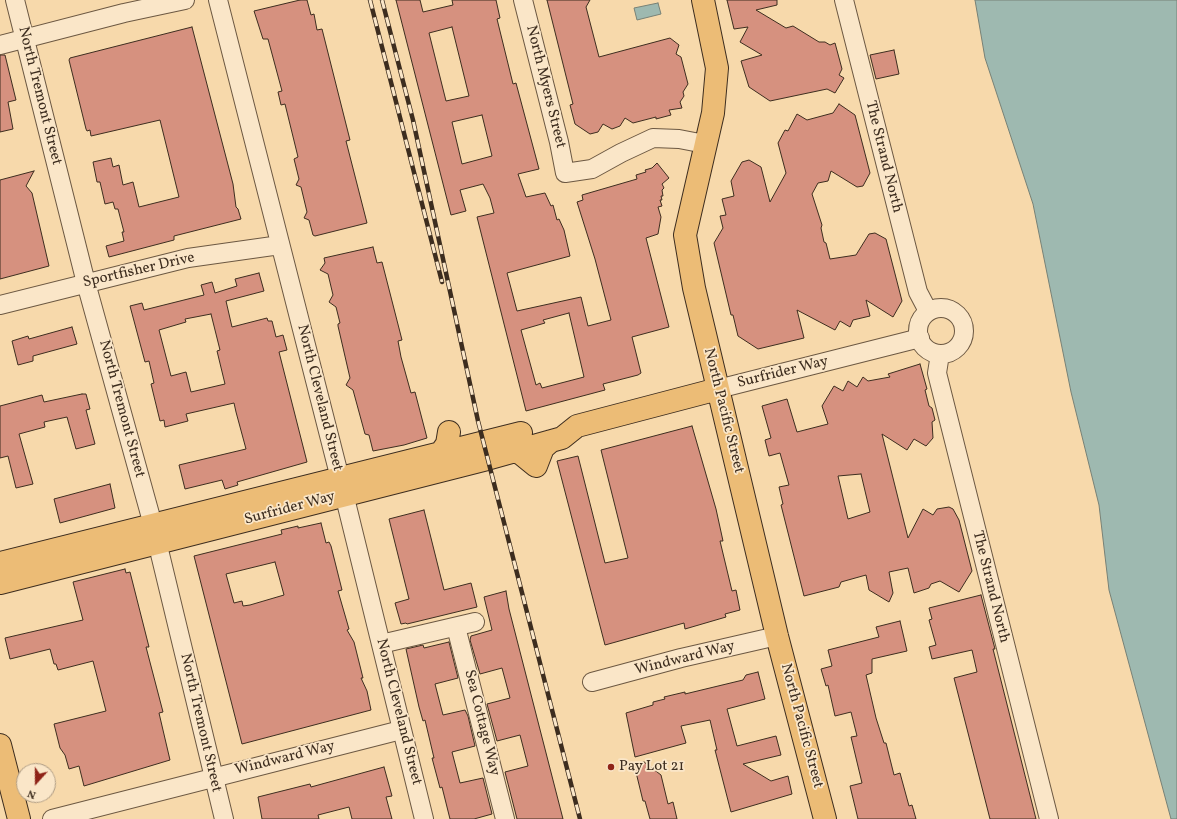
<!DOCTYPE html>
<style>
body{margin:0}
#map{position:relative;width:1177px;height:819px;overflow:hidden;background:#f7d9ab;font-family:Vollkorn,serif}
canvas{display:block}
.north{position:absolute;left:16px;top:763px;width:40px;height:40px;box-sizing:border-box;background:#fae6c8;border:1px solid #ae9c84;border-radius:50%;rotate:201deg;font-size:11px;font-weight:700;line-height:16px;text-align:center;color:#3d2d1f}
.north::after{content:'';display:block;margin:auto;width:14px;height:18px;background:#8f2418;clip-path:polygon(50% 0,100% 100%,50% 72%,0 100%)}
</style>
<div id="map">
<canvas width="1177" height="819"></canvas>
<div class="north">N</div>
</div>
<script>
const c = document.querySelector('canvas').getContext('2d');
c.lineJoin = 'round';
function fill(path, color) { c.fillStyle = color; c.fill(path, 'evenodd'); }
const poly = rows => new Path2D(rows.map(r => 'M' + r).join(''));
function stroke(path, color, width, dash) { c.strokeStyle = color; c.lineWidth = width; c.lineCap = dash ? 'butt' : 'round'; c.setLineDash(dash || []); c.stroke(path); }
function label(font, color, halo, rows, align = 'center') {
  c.font = font + ' Vollkorn,serif'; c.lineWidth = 3.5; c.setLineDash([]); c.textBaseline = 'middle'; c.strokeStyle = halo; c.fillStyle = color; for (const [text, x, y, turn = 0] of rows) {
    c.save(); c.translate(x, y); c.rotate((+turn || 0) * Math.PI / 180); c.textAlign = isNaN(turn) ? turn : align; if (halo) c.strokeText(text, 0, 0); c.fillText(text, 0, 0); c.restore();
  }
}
const water = poly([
 [975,0,1177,0,1177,819,1171,819,1109,590,1099,505,1071,392,1033,204,985,58,975,0],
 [658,3,661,14,637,20,634,8,658,3]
]);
const building = poly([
 [300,0,307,0,311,15,314,14,317,30,322,29,350,140,346,141,367,223,315,236,313,235,309,220,304,218,307,212,301,187,296,185,299,179,294,159,298,157,285,104,281,105,278,92,282,91,268,39,263,39,254,11,300,0],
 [396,0,420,0,423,12,453,5,452,0,496,0,500,18,497,19,513,84,516,83,539,169,518,174,526,197,545,193,551,206,553,205,557,220,559,219,564,230,570,256,507,273,517,311,581,297,588,326,611,320,595,259,577,202,583,200,582,195,637,179,636,175,646,172,645,170,652,168,657,163,669,178,662,184,664,188,662,190,663,196,661,196,662,200,660,200,662,206,658,207,661,217,658,234,646,238,669,327,632,337,641,373,638,375,603,384,605,390,526,411,477,217,494,213,490,198,483,184,460,190,466,211,451,215,396,0],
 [452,27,469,96,446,101,429,33,452,27],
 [482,115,492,156,462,164,452,122,482,115],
 [569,313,584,377,542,388,540,383,536,385,521,330,545,323,543,320,569,313],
 [547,0,590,0,586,7,599,57,670,38,679,45,676,54,681,57,688,84,683,92,684,96,680,102,682,108,669,110,671,115,656,119,656,117,633,123,625,118,620,126,612,129,603,124,598,132,590,134,575,124,570,105,573,104,547,0],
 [727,0,777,0,777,5,756,10,786,28,793,26,819,42,825,42,830,45,835,43,842,69,839,75,844,78,835,93,827,89,770,101,749,87,741,61,762,55,740,42,748,27,734,29,727,0],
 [192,27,233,184,236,207,238,209,241,219,174,236,174,240,109,257,106,246,124,241,122,232,124,232,118,209,115,209,113,202,105,204,100,182,97,182,93,162,111,158,113,167,119,165,123,185,133,182,139,207,179,197,160,120,91,136,90,130,87,131,86,129,69,60,70,58,192,27],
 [894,50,899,74,876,79,870,55,894,50],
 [0,55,5,55,16,100,8,102,13,129,0,132,0,55],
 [839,104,855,115,870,173,863,186,857,187,831,171,828,181,818,183,812,194,822,225,821,228,824,242,826,243,830,259,856,255,869,234,875,233,886,239,902,301,893,317,866,300,870,316,853,320,850,327,840,321,835,330,797,310,804,338,758,349,738,336,733,315,731,315,714,243,723,228,720,216,726,215,722,199,734,196,731,181,742,162,749,160,761,167,770,202,786,173,778,143,785,130,788,131,797,114,807,120,833,113,839,104],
 [34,171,26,186,32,193,49,266,0,279,0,180,34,171],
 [373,247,377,263,382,262,402,340,398,341,401,357,411,393,415,392,427,438,404,445,373,451,369,435,365,434,353,390,346,385,350,378,338,326,338,324,340,323,336,307,329,302,333,295,328,274,320,270,325,263,324,258,373,247],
 [259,273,264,291,226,301,232,327,267,318,268,321,272,321,276,337,283,335,287,350,279,352,307,462,237,482,238,485,225,489,222,480,185,489,179,465,246,449,236,412,234,403,186,414,188,421,165,427,164,420,160,421,151,384,154,383,149,361,145,362,130,306,142,303,144,310,204,295,201,285,212,282,215,293,237,286,235,279,259,273],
 [211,314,220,350,217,351,225,384,191,392,186,372,171,376,159,330,186,322,185,319,211,314],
 [72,327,77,344,33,356,33,361,18,365,12,341,28,336,29,339,72,327],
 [920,364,927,389,925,390,929,406,932,408,935,420,932,422,933,438,926,446,914,439,907,450,882,434,908,538,923,509,933,515,937,509,949,507,953,509,959,520,972,571,959,592,940,581,931,584,929,588,914,593,908,568,889,572,893,593,889,602,869,590,866,575,841,582,839,587,804,596,781,505,783,504,779,487,789,485,780,453,769,456,765,440,771,438,762,406,787,399,797,432,828,424,822,406,834,386,843,391,848,381,857,387,863,377,868,381,890,377,888,374,920,364],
 [861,474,870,512,848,519,838,476,861,474],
 [82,394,86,394,90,409,86,410,95,444,76,449,67,417,44,422,45,427,19,434,33,484,16,488,8,456,0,458,0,406,42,395,44,402,82,394],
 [692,426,716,509,723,541,720,541,732,591,736,590,740,610,725,614,726,617,685,629,684,623,605,645,557,461,578,456,605,563,628,558,601,450,692,426],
 [110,484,115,508,60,523,54,499,110,484],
 [424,510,444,590,471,583,477,607,407,624,406,623,401,624,395,603,409,599,389,519,424,510],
 [321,523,326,543,329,542,331,546,342,590,338,591,349,629,347,630,354,642,363,678,361,678,367,691,371,710,242,744,194,556,282,534,281,530,298,526,298,528,321,523],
 [275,562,284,595,250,605,243,606,242,601,234,603,226,574,275,562],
 [125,569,126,573,130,572,149,647,146,647,163,712,159,713,170,760,84,786,79,766,69,769,65,755,60,748,54,724,106,711,93,661,58,670,56,664,54,664,50,649,10,659,5,638,83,620,73,582,125,569],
 [506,591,509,609,563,819,517,819,505,772,528,766,520,735,497,741,487,704,510,698,502,668,480,674,470,640,471,636,492,630,484,597,506,591],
 [981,595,995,649,993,649,1036,819,990,819,954,678,977,672,972,650,932,659,929,647,936,645,929,620,932,619,929,608,981,595],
 [900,621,907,651,872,659,872,673,866,675,876,718,884,743,886,743,894,775,900,773,909,806,912,805,916,819,858,819,850,786,862,783,851,737,857,736,851,712,835,716,828,685,826,686,821,669,832,666,828,650,879,637,876,627,900,621],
 [449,642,458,678,435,684,443,715,465,710,468,716,475,746,452,752,460,783,483,778,492,814,474,819,450,819,442,787,440,788,432,758,434,758,425,720,423,721,419,707,406,649,423,645,424,648,449,642],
 [758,672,765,699,727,709,737,746,776,736,781,755,743,764,771,781,788,776,792,794,731,812,715,750,717,750,710,720,681,726,686,743,635,757,626,713,653,705,653,702,665,699,664,697,685,692,685,694,743,680,746,675,758,672],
 [644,762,661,775,668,804,673,802,677,819,650,819,645,801,643,801,634,764,644,762],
 [384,767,392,796,386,797,392,819,352,819,349,807,318,815,319,819,262,819,258,797,310,784,311,787,384,767]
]);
const minor = poly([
 [15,0,86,283,153,525,224,819],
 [218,0,344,494,424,819],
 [523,0,559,142,565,173,592,169,621,153,653,138,679,139,705,144],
 [844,0,918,292,928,311],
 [0,45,124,13,185,0],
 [0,305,188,258,280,245],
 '918 331a23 23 0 1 1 46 0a23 23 0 1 1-46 0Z',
 [940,354,937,373,1049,819],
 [718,389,920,338],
 [456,627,505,819],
 [381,644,475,622],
 [592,682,681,658,777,636],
 [52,819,401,730]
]);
const major = poly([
 [703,0,717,68,713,113,685,235,694,288,777,636,825,819],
 [510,451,520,453,536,466,543,448,551,441],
 [440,454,447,444,449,432],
 [0,563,521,433],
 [0,583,487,459,562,438,577,426,718,389],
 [0,745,19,819]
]);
const rail = poly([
 [370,0,442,282],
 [382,0,413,120,478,421,580,819]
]);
const markers = [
 [611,767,4,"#8f2418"]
];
const streetNames = [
 ["North Myers Street",545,87,76],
 ["North Tremont Street",39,96,76],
 ["The Strand North",883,157,76],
 ["Sportfisher Drive",139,271,-13],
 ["Surfrider Way",783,373,-14],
 ["North Cleveland Street",319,398,76],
 ["North Tremont Street",121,409,75],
 ["North Pacific Street",723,411,76],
 ["Surfrider Way",290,509,-15],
 ["The Strand North",990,587,76],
 ["Windward Way",685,659,-14],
 ["North Cleveland Street",398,712,76],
 ["North Tremont Street",200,723,77],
 ["Sea Cottage Way",481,723,76],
 ["North Pacific Street",801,726,75],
 ["Windward Way",285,759,-14]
];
const poiNames = [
 ["Pay Lot 21",619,767]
];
fill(water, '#9eb9b0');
stroke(water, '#778176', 1);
fill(building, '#d6917f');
stroke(building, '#3d2d1f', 1);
stroke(minor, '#6c5842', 20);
stroke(major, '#3d2d1f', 24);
stroke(minor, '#fae6c8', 18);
stroke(major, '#ecbc76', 22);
stroke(rail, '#3d2d1f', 4.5);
stroke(rail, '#fae6c8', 3, [9]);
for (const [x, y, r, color] of markers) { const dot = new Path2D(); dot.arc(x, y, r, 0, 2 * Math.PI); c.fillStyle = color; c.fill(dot); stroke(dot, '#fae6c8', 1.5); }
label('15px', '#3d2d1f', '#fae6c8', streetNames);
label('15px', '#3d2d1f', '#fae6c8', poiNames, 'left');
</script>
